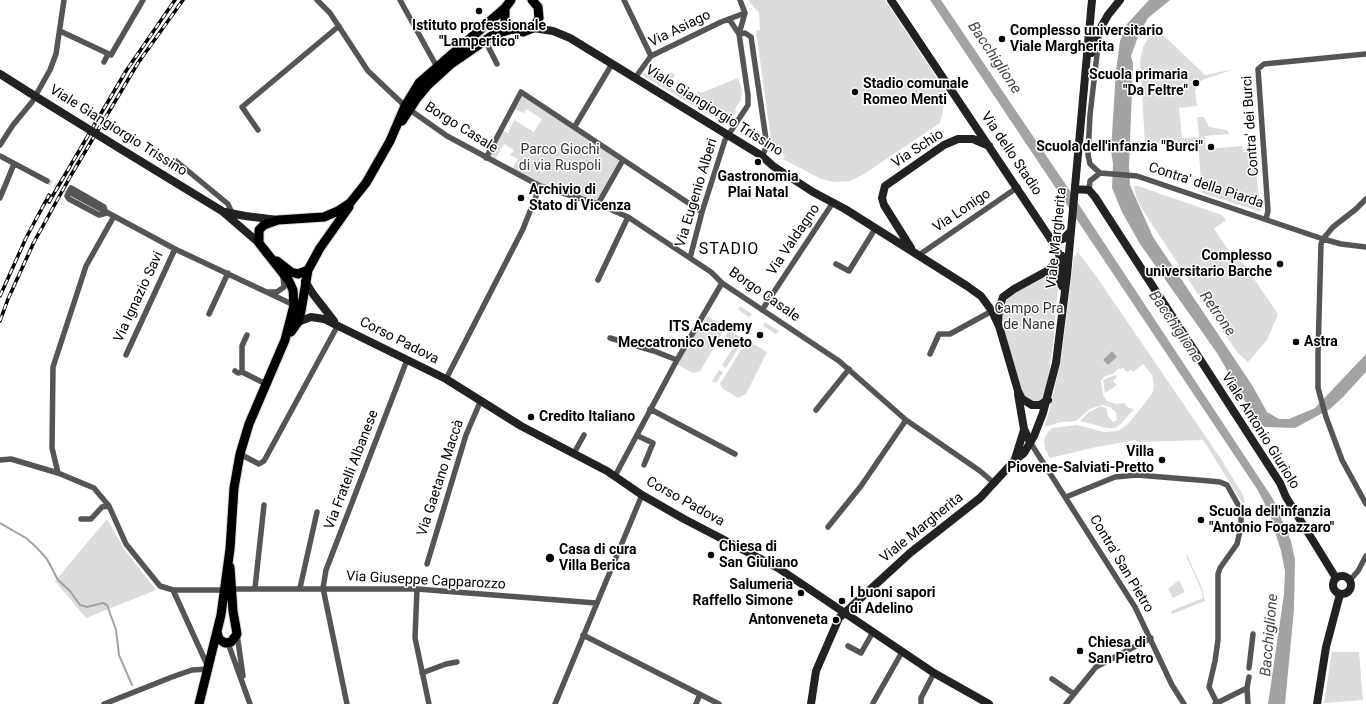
<!DOCTYPE html>
<meta charset="utf-8">
<style>
body{margin:0}
canvas{display:block;background:#fff}
</style>
<canvas width="1366" height="704"></canvas>
<script>
const c = document.querySelector('canvas').getContext('2d');
c.lineJoin = 'round';
function fill(path, color) { c.fillStyle = color; c.fill(path, 'evenodd'); }
const poly = rows => new Path2D(rows.map(r => 'M' + r).join(''));
function stroke(path, color, width, dash) { c.strokeStyle = color; c.lineWidth = width; c.lineCap = dash ? 'butt' : 'round'; c.setLineDash(dash || []); c.stroke(path); }
function label(font, color, halo, rows, align = 'center') {
  c.font = font + ' Roboto,sans-serif'; c.lineWidth = 3; c.setLineDash([]); c.textBaseline = 'middle'; c.strokeStyle = halo; c.fillStyle = color; for (const [text, x, y, turn = 0] of rows) {
    c.save(); c.translate(x, y); c.rotate((+turn || 0) * Math.PI / 180); c.textAlign = isNaN(turn) ? turn : align; if (halo) c.strokeText(text, 0, 0); c.fillText(text, 0, 0); c.restore();
  }
}
const green = poly([
 [748,0,885,0,945,90,945,101,940,123,864,174,850,181,834,182,821,179,783,159,785,156,783,154,782,151,779,152,778,145,772,146,756,31,760,30,759,13],
 [1155,27,1205,75,1235,69,1202,80,1195,90,1197,106,1179,108,1182,138,1199,137,1197,117,1204,117,1209,127,1227,130,1229,134,1205,136,1206,149,1242,146,1243,152,1256,151,1256,172,1261,212,1202,193,1198,143,1174,143,1173,141,1145,144,1140,61,1143,47],
 [644,72,658,80,671,72,675,75,668,86,692,101,698,91,701,93,738,78,742,90,741,100,735,109,736,112,725,124,645,77,643,74],
 [522,93,623,160,598,204,540,186,512,169,518,159,510,155,514,150,504,144,494,162,486,158,501,130,508,133,514,120,534,132,542,119,526,109,524,113,512,108],
 [1135,185,1216,213,1222,215,1226,220,1214,229,1235,259,1239,257,1278,314,1267,340,1248,362,1238,353,1215,320,1144,212,1137,199,1134,188],
 [1077,251,1096,276,1221,459,1243,495,1245,503,1243,504,1203,440,1137,442,1136,440,1096,447,1050,458,1045,449,1044,440,1047,433,1052,428,1077,425,1104,432,1118,431,1127,425,1142,407,1153,392,1154,386,1152,375,1143,364,1133,372,1131,370,1127,372,1123,368,1120,369,1119,368,1114,373,1104,377,1101,381,1103,395,1107,401,1116,404,1124,403,1129,408,1134,409,1121,424,1115,428,1107,428,1080,421,1089,412,1101,406,1107,409,1108,416,1113,422,1117,420,1116,412,1110,407,1102,405,1090,409,1076,421,1061,422,1044,427,1049,412,1061,360,1074,256,1076,256],
 [1045,277,1055,280,1058,285,1053,345,1046,392,1042,400,1034,403,1026,398,1022,390,1002,324,1002,312,1005,302,1012,295],
 [740,306,752,314,749,317,738,310],
 [707,316,719,323,722,328,722,334,700,371,693,373,676,364,700,321,703,323],
 [765,322,779,331,776,334,763,326],
 [728,330,744,339,726,368,722,365,735,345,724,339],
 [747,340,767,352,746,394,738,398,722,388,720,384],
 [719,370,723,372,716,383,707,379,712,381],
 [1115,375,1117,377,1113,381,1117,385,1105,393,1103,380],
 [107,519,124,549,156,590,86,618,55,581],
 [1187,555,1202,588,1205,601,1172,614,1171,611,1203,598,1201,589,1186,556],
 [1179,580,1185,592,1173,598,1168,589],
 [1332,652,1359,652,1363,700,1324,703]
]);
const water = poly([
 [930,0,941,0,1064,182,1273,499,1291,541,1295,560,1294,609,1285,704,1268,704,1284,594,1285,571,1281,551,1269,512,1257,489],
 [1149,0,1170,0,1148,18,1139,34,1131,56,1133,63,1129,167,1130,185,1153,237,1252,385,1267,412,1279,419,1289,419,1315,408,1366,354,1366,372,1343,397,1330,409,1295,428,1264,427,1253,415,1217,353,1140,244,1122,212,1112,188,1113,164,1111,150,1116,71,1120,41,1127,24],
 [1112,351,1117,357,1108,365,1103,360]
]);
const stream = poly([
 [0,523,26,538,36,547,47,559,58,580,70,591,80,605,87,607,103,603,107,605,116,630,119,655,132,685]
]);
const streetTunnel = poly([
 [47,181,71,193]
]);
const street = poly([
 [317,0,330,13,368,71,405,106],
 [400,0,437,67],
 [624,0,651,56],
 [729,19,739,34,745,33,751,37,767,146,762,156],
 [60,31,111,55,143,0],
 [1099,37,1090,115,1088,155,1090,164,1100,173],
 [485,40,497,64],
 [104,62,108,54],
 [635,78,651,56,721,22,745,13],
 [410,110,447,136,540,186,598,204,628,217,711,272,722,283,839,361,906,420,980,471,994,483],
 [575,126,612,64],
 [258,130,242,107,339,26],
 [0,145,13,125,32,102,50,70,56,54,64,0],
 [0,156,47,181],
 [486,158,521,92,702,212],
 [176,161,228,204,232,213],
 [71,188,104,207,106,213,99,215,69,199,67,196,71,188],
 [1089,190,1090,181,1100,173,1137,176,1323,239,1341,244,1366,247],
 [71,193,175,249,294,305],
 [0,198,14,164],
 [1366,199,1356,209,1333,227,1323,239,1321,244,1318,354,1318,388,1326,417,1342,460,1366,504],
 [598,204,623,160],
 [113,218,86,266,53,367,52,448,58,473,94,488,109,506,126,544,160,586,173,590,224,590],
 [1266,219,1268,211,1258,69,1264,64,1366,54],
 [919,255,1018,187],
 [690,258,702,212,725,140,748,105,748,95,739,34,745,13,740,0],
 [836,264,849,271,875,229],
 [598,280,628,217],
 [269,292,277,292,284,287,283,276],
 [762,310,832,204],
 [209,314,228,273],
 [610,338,654,351,677,360],
 [930,354,939,334,950,334,992,311],
 [126,355,175,249],
 [235,371,238,373,242,372,266,384],
 [242,372,242,346,247,335],
 [446,379,523,229,540,186],
 [650,409,735,454],
 [816,410,849,369],
 [638,436,653,443,644,465],
 [1030,442,1135,607,1172,685,1184,704],
 [574,453,584,435],
 [240,454,259,464,264,461,338,325],
 [0,460,11,459,58,473],
 [615,476,677,360,722,283],
 [1066,497,1115,477,1137,475,1210,481,1220,482,1227,485,1241,510,1241,527,1237,544,1220,568,1218,574,1218,640,1215,661,1209,687,1217,703],
 [81,519,91,519,102,507,109,506],
 [828,527,861,486,906,420],
 [427,564,466,435,481,400],
 [1350,580,1358,571,1366,556],
 [255,588,264,505],
 [300,588,317,512],
 [231,589,417,589,596,603],
 [417,589,415,638,429,704],
 [237,634,243,676],
 [583,635,719,704],
 [228,643,250,704],
 [848,646,861,653,873,632],
 [1249,668,1253,634],
 [422,673,446,664,457,662],
 [1052,679,1074,694,1096,667,1151,638],
 [1247,688,1249,677],
 [873,703,902,652],
 [104,704,172,677,192,670,209,669,173,590],
 [347,704,323,588,326,570,407,360],
 [555,704,642,495],
 [696,704,700,694],
 [921,704,921,698,934,673],
 [1066,704,1074,694],
 [1215,704,1247,688,1248,704]
]);
const secondary = poly([
 [891,0,1050,238,1061,258,1063,277],
 [533,28,553,31,570,38,762,156,773,166,813,192,845,209,967,286,981,296,992,311,999,326,1018,391,1022,399,1032,405,1040,405,1048,400],
 [1091,53,1096,36,1108,15,1120,0],
 [0,74,30,93],
 [119,148,222,211,259,243],
 [1075,189,1089,190,1095,197,1280,483,1286,497,1336,578],
 [225,212,245,216,278,220],
 [1050,238,1056,240,1063,239,1070,232],
 [911,248,884,205,882,198,885,186,944,145,958,139,973,139,989,146],
 [1047,271,1059,278,1062,286],
 [305,281,313,294,334,321],
 [298,322,311,317,324,319,446,379,521,426,607,471,642,495,684,519,778,568,934,673,989,704],
 [998,322,999,308,1003,297,1014,289,1047,271,1062,256],
 [1018,394,1024,429,1030,442],
 [1015,459,1024,430],
 '1333 585a9 9 0 1 1 18 0a9 9 0 1 1-18 0Z',
 [811,704,816,671,839,618,910,553,980,498,1015,460,1024,453,1034,436,1043,413,1056,363,1067,275,1092,0],
 [1317,704,1326,647,1340,594]
]);
const primary = poly([
 [511,0,505,8,505,20,512,29,523,32,533,28,539,18,538,7,532,0],
 [402,121,417,98,427,86,451,64,493,35,512,29],
 [277,261,291,272,298,274,308,270],
 [291,332,298,322,301,311,308,270,320,248,349,207],
 [217,632,219,639,225,643,231,642,237,634,233,611,230,567],
 [199,704,221,615,230,549,234,488,240,454,249,424,285,340,294,305,293,290,289,281,259,243,259,230,264,225,278,220,324,217,338,211,350,203,366,183,390,141,405,106,419,83,505,8]
]);
const rail = poly([
 [49,202,126,71,175,0],
 [0,296,26,238,49,195],
 [0,321,8,299,34,242,70,177,138,63,183,0]
]);
const secondaryBridge = poly([
 [30,93,119,148]
]);
const markers = [
 [479,11,4,"#000"],
 [1002,39,4,"#000"],
 [1196,83,4,"#000"],
 [855,92,4,"#000"],
 [1211,147,4,"#000"],
 [758,162,4,"#000"],
 [521,198,4,"#000"],
 [1280,264,4,"#000"],
 [760,335,4,"#000"],
 [1296,342,4,"#000"],
 [531,417,4,"#000"],
 [1162,460,4,"#000"],
 [1201,520,4,"#000"],
 [711,555,4,"#000"],
 [550,558,5,"#000"],
 [801,593,4,"#000"],
 [842,601,4,"#000"],
 [836,620,4,"#000"],
 [1080,651,4,"#000"]
];
const poiNames = [
 ["Istituto professionale",479,26,"center"],
 ["\"Lampertico\"",479,42,"center"],
 ["Complesso universitario",1010,31],
 ["Viale Margherita",1010,47],
 ["Scuola primaria",1188,75,"right"],
 ["\"Da Feltre\"",1188,91,"right"],
 ["Stadio comunale",863,84],
 ["Romeo Menti",863,100],
 ["Scuola dell'infanzia \"Burci\"",1203,147,"right"],
 ["Gastronomia",758,177,"center"],
 ["Plai Natal",758,193,"center"],
 ["Archivio di",529,190],
 ["Stato di Vicenza",529,206],
 ["Complesso",1272,256,"right"],
 ["universitario Barche",1272,272,"right"],
 ["ITS Academy",752,327,"right"],
 ["Meccatronico Veneto",752,343,"right"],
 ["Astra",1304,342],
 ["Credito Italiano",539,417],
 ["Villa",1154,452,"right"],
 ["Piovene-Salviati-Pretto",1154,468,"right"],
 ["Scuola dell'infanzia",1209,512],
 ["\"Antonio Fogazzaro\"",1209,528],
 ["Chiesa di",719,547],
 ["San Giuliano",719,563],
 ["Casa di cura",559,550],
 ["Villa Berica",559,566],
 ["Salumeria",793,585,"right"],
 ["Raffello Simone",793,601,"right"],
 ["I buoni sapori",850,593],
 ["di Adelino",850,609],
 ["Antonveneta",828,620,"right"],
 ["Chiesa di",1088,643],
 ["San Pietro",1088,659]
];
const streetNames = [
 ["Via Asiago",680,29,-26],
 ["Viale Giangiorgio Trissino",714,111,32],
 ["Contra' dei Burci",1251,126,-94],
 ["Borgo Casale",461,128,32],
 ["Viale Giangiorgio Trissino",118,131,32],
 ["Via Schio",918,149,-33],
 ["Via dello Stadio",1011,154,56],
 ["Contra' della Piarda",1206,186,18],
 ["Via Eugenio Alberi",697,193,-73],
 ["Via Lonigo",962,211,-34],
 ["Viale Margherita",1057,238,-84],
 ["Via Valdagno",794,240,-56],
 ["Borgo Casale",764,295,35],
 ["Via Ignazio Savi",139,297,-65],
 ["Corso Padova",399,341,27],
 ["Viale Antonio Giuriolo",1260,431,58],
 ["Via Fratelli Albanese",352,470,-69],
 ["Via Gaetano Maccà",441,478,-72],
 ["Corso Padova",685,502,29],
 ["Viale Margherita",922,528,-39],
 ["Contra' San Pietro",1121,564,59],
 ["Via Giuseppe Capparozzo",426,581,3]
];
const parkNames = [
 ["Parco Giochi",560,150],
 ["di via Ruspoli",560,166],
 ["Campo Pra",1029,309],
 ["de Nane",1029,325]
];
const waterNames = [
 ["Bacchiglione",994,58,56],
 ["Retrone",1217,314,55],
 ["Bacchiglione",1175,327,56],
 ["Bacchiglione",1270,635,-85]
];
const quarterNames = [
 ["STADIO",729,250]
];
fill(green, '#dcdcdc');
fill(water, '#a3a3a3');
stroke(stream, '#a3a3a3', 2);
stroke(streetTunnel, '#d9d9d9', 5.5, [5.5, 3]);
stroke(primary, '#dbdbdb', 11);
stroke(street, '#555', 5.5);
stroke(secondary, '#222', 8);
stroke(primary, '#000', 9);
stroke(rail, '#000', 3.5);
stroke(rail, '#fff', 2, [6]);
stroke(secondaryBridge, '#222', 8);
for (const [x, y, r, color] of markers) { const dot = new Path2D(); dot.arc(x, y, r, 0, 2 * Math.PI); c.fillStyle = color; c.fill(dot); stroke(dot, '#fff', 1.5); }
label('bold 14px', '#000', '#fff', poiNames, 'left');
label('14px', '#000', '#fff', streetNames);
label('14px', '#333', '#fff', parkNames);
label('italic 15px', '#444', '#fff', waterNames);
c.letterSpacing = '1px';
label('16px', '#000', '#fff', quarterNames);
c.letterSpacing = '0px';
</script>
